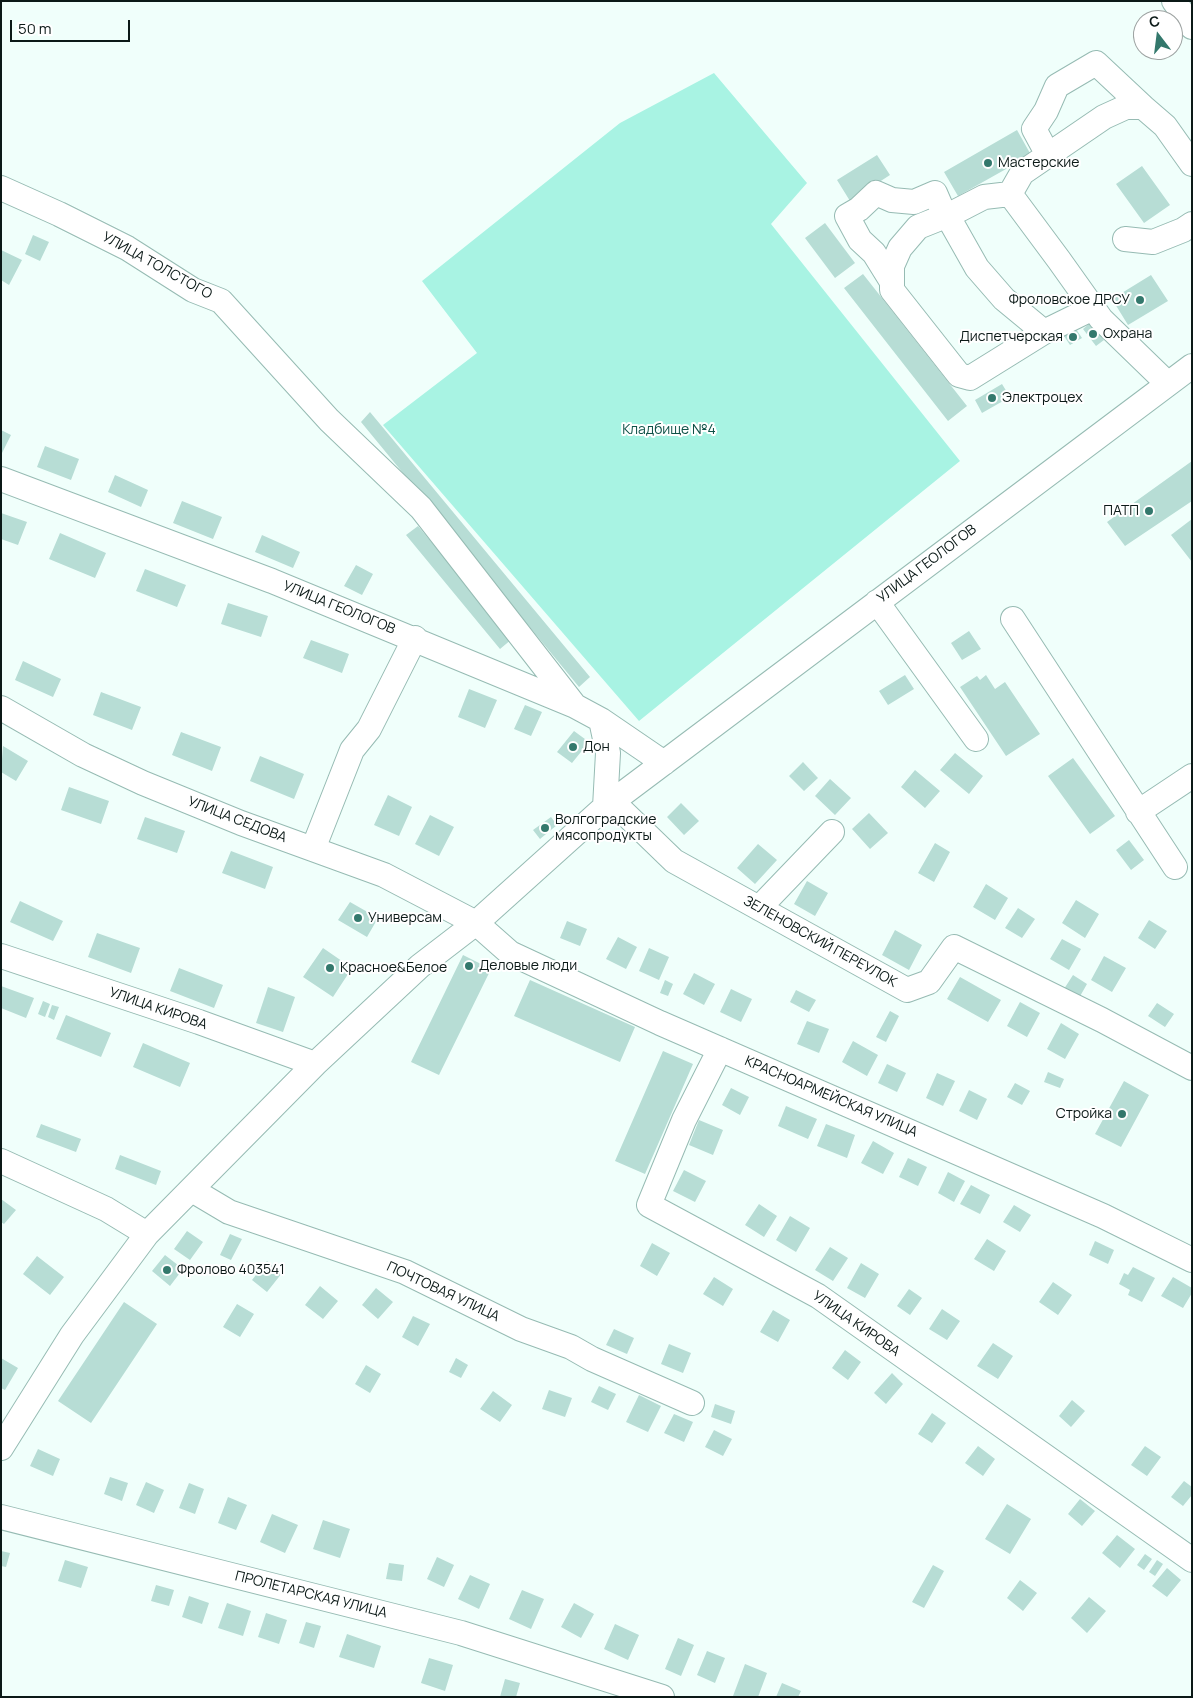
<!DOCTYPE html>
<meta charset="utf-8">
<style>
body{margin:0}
#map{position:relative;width:1193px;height:1698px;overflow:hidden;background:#f0fffb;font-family:Manrope,sans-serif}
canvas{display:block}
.frame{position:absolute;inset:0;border:2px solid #0b1917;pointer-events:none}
.north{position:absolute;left:1133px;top:10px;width:50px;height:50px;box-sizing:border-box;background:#fff;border:1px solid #9da3a2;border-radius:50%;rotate:345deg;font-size:14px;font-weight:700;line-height:20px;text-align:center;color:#0b1917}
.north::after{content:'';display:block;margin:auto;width:18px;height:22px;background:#33786c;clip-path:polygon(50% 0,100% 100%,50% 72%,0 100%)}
.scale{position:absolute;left:10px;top:20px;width:120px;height:22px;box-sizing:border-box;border:2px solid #0b1917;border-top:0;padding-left:6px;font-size:15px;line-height:18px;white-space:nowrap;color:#0b1917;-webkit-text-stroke:4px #fff;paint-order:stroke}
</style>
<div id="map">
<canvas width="1193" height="1698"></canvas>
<div class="frame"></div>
<div class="north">С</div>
<div class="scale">50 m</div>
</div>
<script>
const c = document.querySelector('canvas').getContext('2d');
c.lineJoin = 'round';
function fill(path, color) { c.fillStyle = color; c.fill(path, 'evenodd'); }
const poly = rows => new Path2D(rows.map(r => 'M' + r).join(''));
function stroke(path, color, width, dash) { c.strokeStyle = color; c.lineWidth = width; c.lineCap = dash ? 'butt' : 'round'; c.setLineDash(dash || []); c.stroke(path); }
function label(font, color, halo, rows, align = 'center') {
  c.font = font + ' Manrope,sans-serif'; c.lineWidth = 4; c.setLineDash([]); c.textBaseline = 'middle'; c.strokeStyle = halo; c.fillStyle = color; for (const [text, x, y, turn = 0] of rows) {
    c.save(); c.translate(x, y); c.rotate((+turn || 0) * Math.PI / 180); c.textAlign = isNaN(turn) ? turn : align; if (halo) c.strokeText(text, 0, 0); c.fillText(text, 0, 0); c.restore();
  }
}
const green = poly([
 [714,73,807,183,771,224,960,461,639,721,383,425,477,353,422,281,620,123]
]);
const building = poly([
 [1017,130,1031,155,958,196,944,172],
 [877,155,890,175,850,201,837,180],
 [1142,166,1170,205,1144,223,1116,184],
 [825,223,855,263,835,278,805,238],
 [33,235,49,242,40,261,25,254],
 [1,250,22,260,9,285,1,280],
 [863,274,967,406,948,421,844,288],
 [1151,275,1168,301,1128,325,1112,299],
 [1090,323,1104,340,1096,346,1083,329],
 [1076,329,1082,338,1070,345,1064,336],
 [1002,384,1010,397,982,413,975,400],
 [370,412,590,677,579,687,361,422],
 [1,430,11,435,1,455],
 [45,446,79,459,71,480,37,467],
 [1192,461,1192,501,1125,546,1107,522],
 [115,475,148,490,141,507,108,492],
 [182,501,222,517,213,539,173,523],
 [1,513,27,522,18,545,1,539],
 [1192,519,1192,562,1171,535],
 [418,526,512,639,500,649,406,535],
 [60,533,106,553,95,578,49,559],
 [262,535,300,552,293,568,255,552],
 [356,565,373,574,362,595,344,586],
 [145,569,186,585,177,607,136,591],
 [228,603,268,616,261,637,221,624],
 [969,631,981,649,962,660,951,643],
 [311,640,349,654,342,673,303,658],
 [23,661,61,679,53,697,15,680],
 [905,675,914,689,888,705,879,691],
 [986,675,995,689,1005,682,1040,734,1006,756,960,687,977,676,980,680],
 [469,689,497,700,485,728,458,717],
 [101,692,141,707,132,730,93,715],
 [525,705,542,712,531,736,514,729],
 [574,731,589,742,572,763,557,752],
 [181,732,221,747,212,771,172,755],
 [3,746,28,761,16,781,1,772],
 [955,753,983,776,969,794,940,770],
 [260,756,304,774,294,799,250,781],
 [1073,758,1115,816,1090,834,1048,776],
 [803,762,818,778,804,791,789,776],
 [915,770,940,791,925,808,901,787],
 [830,779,851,798,835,815,815,796],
 [69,787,109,801,101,824,61,810],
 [388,795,412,807,399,836,374,825],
 [681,803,699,821,684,835,667,817],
 [869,813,888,833,870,849,852,829],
 [430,815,454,827,439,856,415,844],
 [145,817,185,831,177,853,137,839],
 [551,817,557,825,540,839,533,830],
 [1129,840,1144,860,1131,870,1116,850],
 [935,843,950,852,934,882,918,873],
 [758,844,777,860,755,884,737,868],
 [231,851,273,867,265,889,222,873],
 [807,881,828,893,815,916,794,904],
 [986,884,1008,898,995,920,973,907],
 [1076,900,1099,914,1085,938,1062,923],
 [20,901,63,921,53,941,10,922],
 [350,902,378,918,367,937,338,920],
 [1018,908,1035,919,1022,938,1005,928],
 [1149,920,1167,931,1155,949,1138,938],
 [567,921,587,929,580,946,560,938],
 [895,930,922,945,909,970,882,955],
 [97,933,140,948,131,973,88,957],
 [618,937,637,947,626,969,606,959],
 [1062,939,1081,949,1069,970,1050,959],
 [323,948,352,968,333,997,303,977],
 [649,948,669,957,659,980,639,971],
 [463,955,491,969,439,1075,411,1062],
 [1104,956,1126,968,1112,992,1091,980],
 [179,968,223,985,214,1008,170,991],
 [694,973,715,984,704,1005,683,994],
 [1073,975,1087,984,1079,998,1064,989],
 [960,977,1001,1000,988,1022,947,999],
 [530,980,635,1027,620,1062,514,1016],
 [665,980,673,984,668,996,660,993],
 [1,986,34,998,26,1018,1,1008],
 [268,987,295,997,283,1032,256,1023],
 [731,989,752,999,741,1022,720,1012],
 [796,990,816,1000,809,1012,790,1002],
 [43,1001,50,1004,45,1017,38,1014],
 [1020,1002,1040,1013,1027,1037,1007,1026],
 [1157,1003,1174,1014,1165,1027,1148,1016],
 [52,1005,59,1007,54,1020,48,1017],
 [890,1011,899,1016,886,1042,876,1037],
 [66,1015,111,1033,101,1057,56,1039],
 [807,1021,829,1029,819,1053,797,1044],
 [1061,1023,1079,1034,1065,1059,1047,1049],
 [853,1041,878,1055,867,1076,842,1062],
 [143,1043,190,1063,180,1087,133,1067],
 [663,1051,693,1064,645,1174,615,1161],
 [887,1064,906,1073,897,1092,878,1083],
 [1048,1072,1064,1079,1060,1088,1044,1082],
 [937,1073,955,1081,943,1106,926,1098],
 [1124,1081,1149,1095,1121,1147,1095,1134],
 [1015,1083,1030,1091,1022,1105,1007,1097],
 [731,1088,749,1097,740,1115,722,1105],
 [969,1090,987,1099,977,1120,959,1111],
 [786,1106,817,1119,808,1139,778,1126],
 [699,1120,723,1130,713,1155,689,1145],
 [41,1124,81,1139,76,1152,36,1137],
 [826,1124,855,1135,847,1158,817,1146],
 [873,1141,894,1153,883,1174,861,1163],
 [120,1155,161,1171,156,1185,115,1169],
 [908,1158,927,1167,918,1186,899,1177],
 [684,1170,706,1181,695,1202,673,1191],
 [948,1172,965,1181,954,1202,938,1193],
 [971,1185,990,1195,980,1214,960,1204],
 [1,1199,16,1210,4,1224,1,1222],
 [759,1204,777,1216,764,1237,745,1225],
 [1014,1205,1031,1215,1020,1232,1003,1222],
 [790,1216,810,1228,796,1252,776,1240],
 [187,1231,203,1242,190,1260,174,1249],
 [230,1234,242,1239,231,1260,220,1255],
 [987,1239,1006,1251,994,1271,974,1259],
 [1095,1241,1114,1250,1108,1264,1089,1255],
 [652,1243,670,1253,657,1276,640,1266],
 [830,1247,848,1258,833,1281,815,1270],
 [165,1255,183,1269,170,1286,152,1271],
 [37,1256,64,1277,50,1295,23,1274],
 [267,1261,282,1273,267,1292,252,1280],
 [861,1263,879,1274,865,1298,847,1288],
 [1133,1267,1155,1278,1142,1302,1128,1295,1130,1290,1119,1284,1124,1273,1128,1275],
 [714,1277,733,1289,723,1306,703,1294],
 [1173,1277,1192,1288,1192,1293,1183,1308,1161,1296],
 [1053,1282,1072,1295,1058,1315,1039,1302],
 [320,1286,338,1301,323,1319,305,1305],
 [376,1288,393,1302,378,1319,362,1305],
 [909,1289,922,1298,910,1315,897,1306],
 [124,1302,157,1324,91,1423,58,1401],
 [237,1304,254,1314,240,1337,223,1327],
 [942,1309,960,1321,947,1340,929,1329],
 [773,1310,790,1320,778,1342,760,1332],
 [413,1316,430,1324,418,1346,402,1337],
 [614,1329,634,1338,627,1354,606,1345],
 [993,1343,1013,1356,998,1379,977,1366],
 [669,1344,691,1353,683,1373,661,1364],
 [845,1350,861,1362,848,1380,832,1368],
 [1,1358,18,1368,5,1390,1,1388],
 [456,1358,468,1365,461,1378,449,1372],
 [366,1365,381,1374,370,1393,355,1384],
 [892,1373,903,1384,886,1404,874,1393],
 [599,1386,616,1394,608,1410,591,1402],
 [549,1390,572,1398,565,1417,542,1409],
 [493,1391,512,1405,500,1422,480,1409],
 [639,1395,661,1406,648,1432,626,1422],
 [1072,1400,1085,1411,1071,1427,1059,1416],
 [715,1404,735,1411,731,1424,711,1417],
 [932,1413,946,1423,932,1443,918,1434],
 [674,1414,693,1422,684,1442,664,1433],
 [714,1430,732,1439,723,1456,705,1447],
 [978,1446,995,1459,983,1476,965,1463],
 [1145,1446,1161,1457,1147,1476,1131,1465],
 [38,1449,60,1459,53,1476,30,1466],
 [110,1477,128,1483,122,1501,104,1494],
 [1184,1481,1192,1487,1192,1495,1183,1506,1171,1497],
 [146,1482,164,1490,154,1513,136,1505],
 [189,1483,204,1489,195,1514,179,1508],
 [228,1497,247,1505,236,1530,218,1523],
 [1080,1499,1095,1511,1082,1526,1068,1514],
 [1007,1504,1031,1519,1010,1554,985,1539],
 [272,1514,298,1525,285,1553,260,1542],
 [323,1520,350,1529,340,1558,313,1549],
 [1117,1535,1135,1549,1120,1568,1102,1553],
 [1,1551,10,1553,6,1567,1,1566],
 [1145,1554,1152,1559,1144,1570,1137,1565],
 [437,1557,454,1565,444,1587,427,1579],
 [65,1560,88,1567,81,1588,58,1581],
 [1157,1560,1163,1564,1155,1576,1149,1572],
 [389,1563,404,1565,402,1581,386,1579],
 [933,1565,944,1571,924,1608,912,1602],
 [1167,1568,1181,1580,1167,1597,1152,1586],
 [470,1575,490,1584,479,1609,458,1599],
 [1020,1580,1037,1593,1023,1611,1007,1598],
 [156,1585,174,1590,169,1606,151,1601],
 [522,1590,544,1599,531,1629,509,1619],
 [189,1596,209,1603,202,1624,182,1617],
 [1089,1597,1106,1611,1087,1633,1071,1618],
 [227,1603,251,1611,243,1636,218,1628],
 [574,1603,594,1614,581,1638,561,1627],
 [266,1613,287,1620,279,1644,258,1637],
 [306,1622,321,1626,314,1648,299,1643],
 [615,1624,639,1635,628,1660,604,1649],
 [347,1634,381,1646,374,1668,339,1657],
 [678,1638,694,1645,681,1676,665,1669],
 [707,1651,725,1658,715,1683,697,1675],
 [429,1658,453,1665,445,1691,421,1683],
 [745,1664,767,1673,758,1697,733,1696],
 [505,1679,520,1683,516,1697,500,1697],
 [782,1683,801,1691,798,1697,776,1697]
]);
const minor = poly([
 [1174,1,1192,27],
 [1048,155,1034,129,1046,111,1057,86,1096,63,1143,107],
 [1,188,59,214,127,248,193,290,221,301,329,420,421,508,575,706],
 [1010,194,1022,173,1104,117,1126,107,1143,107,1165,126,1192,164],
 [1125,239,1153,242,1183,230,1192,224],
 [892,282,874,253,860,240,847,216,859,209,876,193,892,200,914,202,935,193,945,216,951,222,977,268,1004,299,1044,332],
 [1093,308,1044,332,970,378,959,375,892,290,892,266,900,248,918,227,953,213,984,197,1010,194,1059,260,1101,319,1167,383],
 [1,479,272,581,575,706,601,720,664,763],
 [877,602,976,739],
 [1013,619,1175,867],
 [1,708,83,755,143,783,241,823,384,875,476,923,510,953,660,1023,1103,1216,1192,1260],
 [601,720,608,753,605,807],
 [612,801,674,861,907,990,929,982,954,947,1102,1020,1192,1068],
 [1138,812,1192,776],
 [313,849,352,750,369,729,415,638],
 [759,908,832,832],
 [1,956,199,1022,315,1064],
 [720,1049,684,1120,649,1205,818,1296,1192,1560],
 [1,1161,106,1209,147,1234],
 [192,1190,229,1212,405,1272,521,1329,571,1347,592,1359,692,1403],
 [1,1448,72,1335,147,1234,315,1064,420,966,476,923,605,807,1192,366],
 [1,1517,461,1633,662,1697]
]);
const markers = [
 [988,163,5,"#33786c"],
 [1140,300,5,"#33786c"],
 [1093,334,5,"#33786c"],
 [1073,337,5,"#33786c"],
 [992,398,5,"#33786c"],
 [1149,511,5,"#33786c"],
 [573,747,5,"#33786c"],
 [545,828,5,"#33786c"],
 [358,918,5,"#33786c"],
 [469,966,5,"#33786c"],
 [330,968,5,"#33786c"],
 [1122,1114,5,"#33786c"],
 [167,1270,5,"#33786c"]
];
const poiNames = [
 ["Мастерские",998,163],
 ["Фроловское ДРСУ",1130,300,"right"],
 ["Охрана",1103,334],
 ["Диспетчерская",1063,337,"right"],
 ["Электроцех",1002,398],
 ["ПАТП",1139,511,"right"],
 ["Дон",583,747],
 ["Волгоградские",555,820],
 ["мясопродукты",555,836],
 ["Универсам",368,918],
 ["Деловые люди",479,966],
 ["Красное&Белое",340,968],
 ["Стройка",1112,1114,"right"],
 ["Фролово 403541",177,1270]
];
const streetNames = [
 ["УЛИЦА ТОЛСТОГО",157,266,29],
 ["УЛИЦА ГЕОЛОГОВ",927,564,-37],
 ["УЛИЦА ГЕОЛОГОВ",339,608,22],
 ["УЛИЦА СЕДОВА",237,820,21],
 ["ЗЕЛЕНОВСКИЙ ПЕРЕУЛОК",820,942,29],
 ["УЛИЦА КИРОВА",158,1009,19],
 ["КРАСНОАРМЕЙСКАЯ УЛИЦА",831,1097,23],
 ["ПОЧТОВАЯ УЛИЦА",443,1292,25],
 ["УЛИЦА КИРОВА",856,1324,35],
 ["ПРОЛЕТАРСКАЯ УЛИЦА",311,1595,14]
];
const parkNames = [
 ["Кладбище №4",669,430]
];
fill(green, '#a8f3e3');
fill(building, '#b7ddd5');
stroke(minor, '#96bbb3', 26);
stroke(minor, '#fff', 24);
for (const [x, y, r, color] of markers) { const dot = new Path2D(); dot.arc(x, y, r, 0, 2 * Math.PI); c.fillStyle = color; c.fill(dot); stroke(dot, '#fff', 2); }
label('14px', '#0b1917', '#fff', poiNames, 'left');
label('14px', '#0b1917', '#fff', streetNames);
label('14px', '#0d5147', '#fff', parkNames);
</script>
